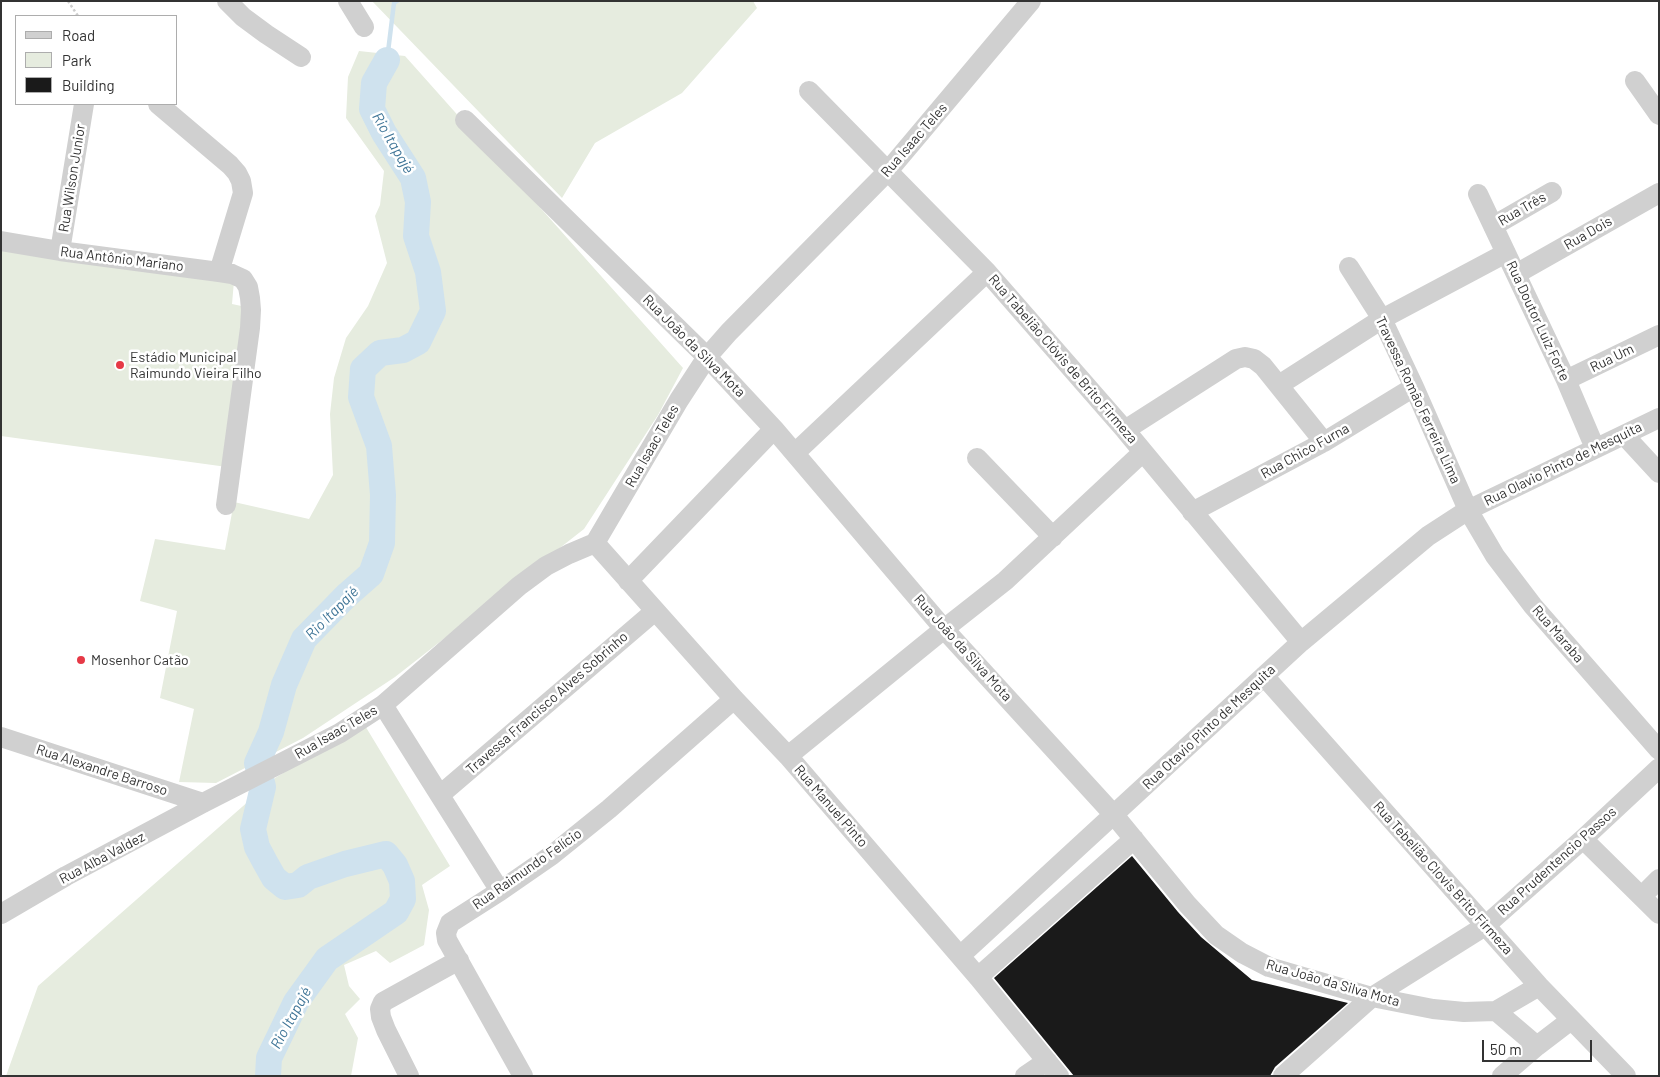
<!DOCTYPE html>
<meta charset="utf-8">
<style>
body{margin:0}
#map{position:relative;width:1660px;height:1077px;overflow:hidden;background:#fff;font-family:Barlow,sans-serif}
canvas{display:block}
.frame{position:absolute;inset:0;border:2px solid #333;pointer-events:none}
.legend{position:absolute;left:15px;top:15px;width:162px;height:90px;box-sizing:border-box;background:#fff;border:1px solid #adadad;margin:0;padding:6px 9px;list-style:none;font-size:15px;color:#333}
.legend li{display:flex;align-items:center;gap:10px;height:25px}
.legend b{width:25px;border:1px solid #adadad}
.scale{position:absolute;left:1482px;top:1040px;width:110px;height:22px;box-sizing:border-box;border:2px solid #333;border-top:0;padding-left:6px;font-size:15px;line-height:18px;white-space:nowrap;color:#333;-webkit-text-stroke:4px #fff;paint-order:stroke}
</style>
<div id="map">
<canvas width="1660" height="1077"></canvas>
<div class="frame"></div>
<ul class="legend">
<li><b style="height:6px;background:#d0d0d0"></b>Road</li>
<li><b style="height:14px;background:#e6ecdf"></b>Park</li>
<li><b style="height:14px;background:#1a1a1a"></b>Building</li>
</ul>
<div class="scale">50 m</div>
</div>
<script>
const c = document.querySelector('canvas').getContext('2d');
c.lineJoin = 'round';
function fill(path, color) { c.fillStyle = color; c.fill(path, 'evenodd'); }
const poly = rows => new Path2D(rows.map(r => 'M' + r).join(''));
function stroke(path, color, width, dash) { c.strokeStyle = color; c.lineWidth = width; c.lineCap = dash ? 'butt' : 'round'; c.setLineDash(dash || []); c.stroke(path); }
function label(font, color, halo, rows, align = 'center') {
  c.font = font + ' Barlow,sans-serif'; c.lineWidth = 5; c.setLineDash([]); c.textBaseline = 'middle'; c.strokeStyle = halo; c.fillStyle = color; for (const [text, x, y, turn = 0] of rows) {
    c.save(); c.translate(x, y); c.rotate((+turn || 0) * Math.PI / 180); c.textAlign = isNaN(turn) ? turn : align; if (halo) c.strokeText(text, 0, 0); c.fillText(text, 0, 0); c.restore();
  }
}
const green = poly([
 [372,1,753,1,757,8,682,93,595,143,562,198],
 [359,51,405,56,683,368,658,415,584,529,395,677,303,738,216,783,179,782,194,709,160,698,177,611,140,601,155,539,225,550,234,502,309,519,333,475,330,414,334,378,346,338,368,306,387,263,375,216,380,205,384,171,346,118,348,77],
 [1,246,234,281,232,304,246,307,227,467,1,436],
 [364,724,450,866,422,885,429,910,424,945,390,963,376,951,344,965,349,986,360,999,345,1014,358,1038,351,1076,6,1076,38,986,275,778]
]);
const stream = poly([
 [387,60,394,3,397,1]
]);
const river = poly([
 [268,1076,269,1058,296,1002,327,959,396,912,403,899,402,881,395,865,386,854,345,864,308,877,298,885,285,887,274,878,265,862,257,847,253,829,263,787,257,763,271,732,284,685,304,639,346,596,371,574,382,543,383,495,379,446,361,397,363,369,380,353,403,350,418,342,433,311,428,272,416,236,418,202,413,178,384,133,372,109,374,83,387,60]
]);
const building = poly([
 [1132,856,1178,912,1201,937,1252,980,1348,1003,1275,1067,1270,1076,1074,1076,994,978]
]);
const path = poly([
 [68,1,78,16]
]);
const minor = poly([
 [227,1,243,17,266,34,301,57],
 [348,1,364,27],
 [1635,81,1659,115],
 [809,91,987,272,1125,430,1301,642],
 [158,104,230,165,237,173,241,181,243,193,219,272],
 [465,120,707,357,774,429,944,629,1114,815,1187,904,1216,935,1242,953,1269,967,1372,997,1433,1009,1464,1012,1496,1011,1539,986],
 [1478,194,1566,380,1595,448],
 [1493,226,1552,192],
 [1,241,60,251,219,272,232,274,243,279,248,287,250,298,251,310,250,328,226,505],
 [60,251,84,104],
 [1349,267,1382,319,1414,387,1468,510,1495,556,1533,606,1659,750],
 [1516,274,1659,193],
 [1566,380,1659,335],
 [1279,385,1382,319,1506,253],
 [1125,430,1236,359,1245,357,1254,359,1263,366,1324,442],
 [1624,435,1659,473],
 [795,453,987,272],
 [977,458,1053,537],
 [1192,512,1324,442,1414,387],
 [595,543,734,699,788,756,978,977,1059,1076],
 [628,581,774,429],
 [1264,676,1539,986,1626,1076],
 [383,705,500,891],
 [1,737,203,803],
 [788,756,944,629,1005,581,1143,452],
 [440,795,655,611],
 [1583,839,1659,914],
 [1642,896,1659,879],
 [1,914,66,876,203,803,340,733,383,705,519,586,546,566,569,554,595,543,679,400,707,357,729,332,888,171,1031,1],
 [960,956,1301,642,1428,536,1468,510,1659,418],
 [978,977,1134,839],
 [1496,1011,1537,1046],
 [409,1076,386,1030,381,1017,380,1009,383,1002,459,960],
 [523,1076,447,940,446,933,450,923,500,891,552,855,609,809,734,699],
 [1025,1076,1047,1061],
 [1283,1076,1372,997,1485,926,1583,839,1659,768],
 [1502,1076,1537,1046,1571,1020]
]);
const markers = [
 [120,365,5,"#e63946"],
 [81,660,5,"#e63946"]
];
const streetNames = [
 ["Rua Isaac Teles",914,140,-49],
 ["Rua Wilson Junior",72,178,-81],
 ["Rua Três",1522,209,-30],
 ["Rua Dois",1588,233,-30],
 ["Rua Antônio Mariano",122,259,7],
 ["Rua Doutor Luiz Forte",1538,321,65],
 ["Rua João da Silva Mota",694,346,45],
 ["Rua Um",1612,358,-26],
 ["Rua Tabelião Clóvis de Brito Firmeza",1063,359,49],
 ["Travessa Romão Ferreira Lima",1418,400,65],
 ["Rua Isaac Teles",652,446,-60],
 ["Rua Chico Furna",1305,451,-29],
 ["Rua Olavio Pinto de Mesquita",1563,464,-26],
 ["Rua Maraba",1558,634,49],
 ["Rua João da Silva Mota",963,648,48],
 ["Travessa Francisco Alves Sobrinho",547,703,-41],
 ["Rua Otavio Pinto de Mesquita",1209,727,-43],
 ["Rua Isaac Teles",336,732,-30],
 ["Rua Alexandre Barroso",102,770,18],
 ["Rua Manuel Pinto",831,806,49],
 ["Rua Alba Valdez",102,858,-28],
 ["Rua Prudentencio Passos",1557,861,-42],
 ["Rua Raimundo Felício",527,869,-35],
 ["Rua Tebelião Clovis Brito Firmeza",1443,878,48],
 ["Rua João da Silva Mota",1333,983,16]
];
const poiNames = [
 ["Estádio Municipal",130,357],
 ["Raimundo Vieira Filho",130,373],
 ["Mosenhor Catão",91,660]
];
const waterNames = [
 ["Rio Itapajé",393,143,60],
 ["Rio Itapajé",332,613,-45],
 ["Rio Itapajé",291,1018,-61]
];
fill(green, '#e6ecdf');
stroke(stream, '#cfe2ee', 4.5);
stroke(river, '#cfe2ee', 26);
fill(building, '#1a1a1a');
stroke(path, '#cdcdcd', 2.5, [2.5, 2.5]);
stroke(minor, '#d0d0d0', 20);
for (const [x, y, r, color] of markers) { const dot = new Path2D(); dot.arc(x, y, r, 0, 2 * Math.PI); c.fillStyle = color; c.fill(dot); stroke(dot, '#fff', 2); }
label('14px', '#333', '#fff', streetNames);
label('14px', '#333', '#fff', poiNames, 'left');
label('italic 15px', '#3f7597', '#fff', waterNames);
</script>
